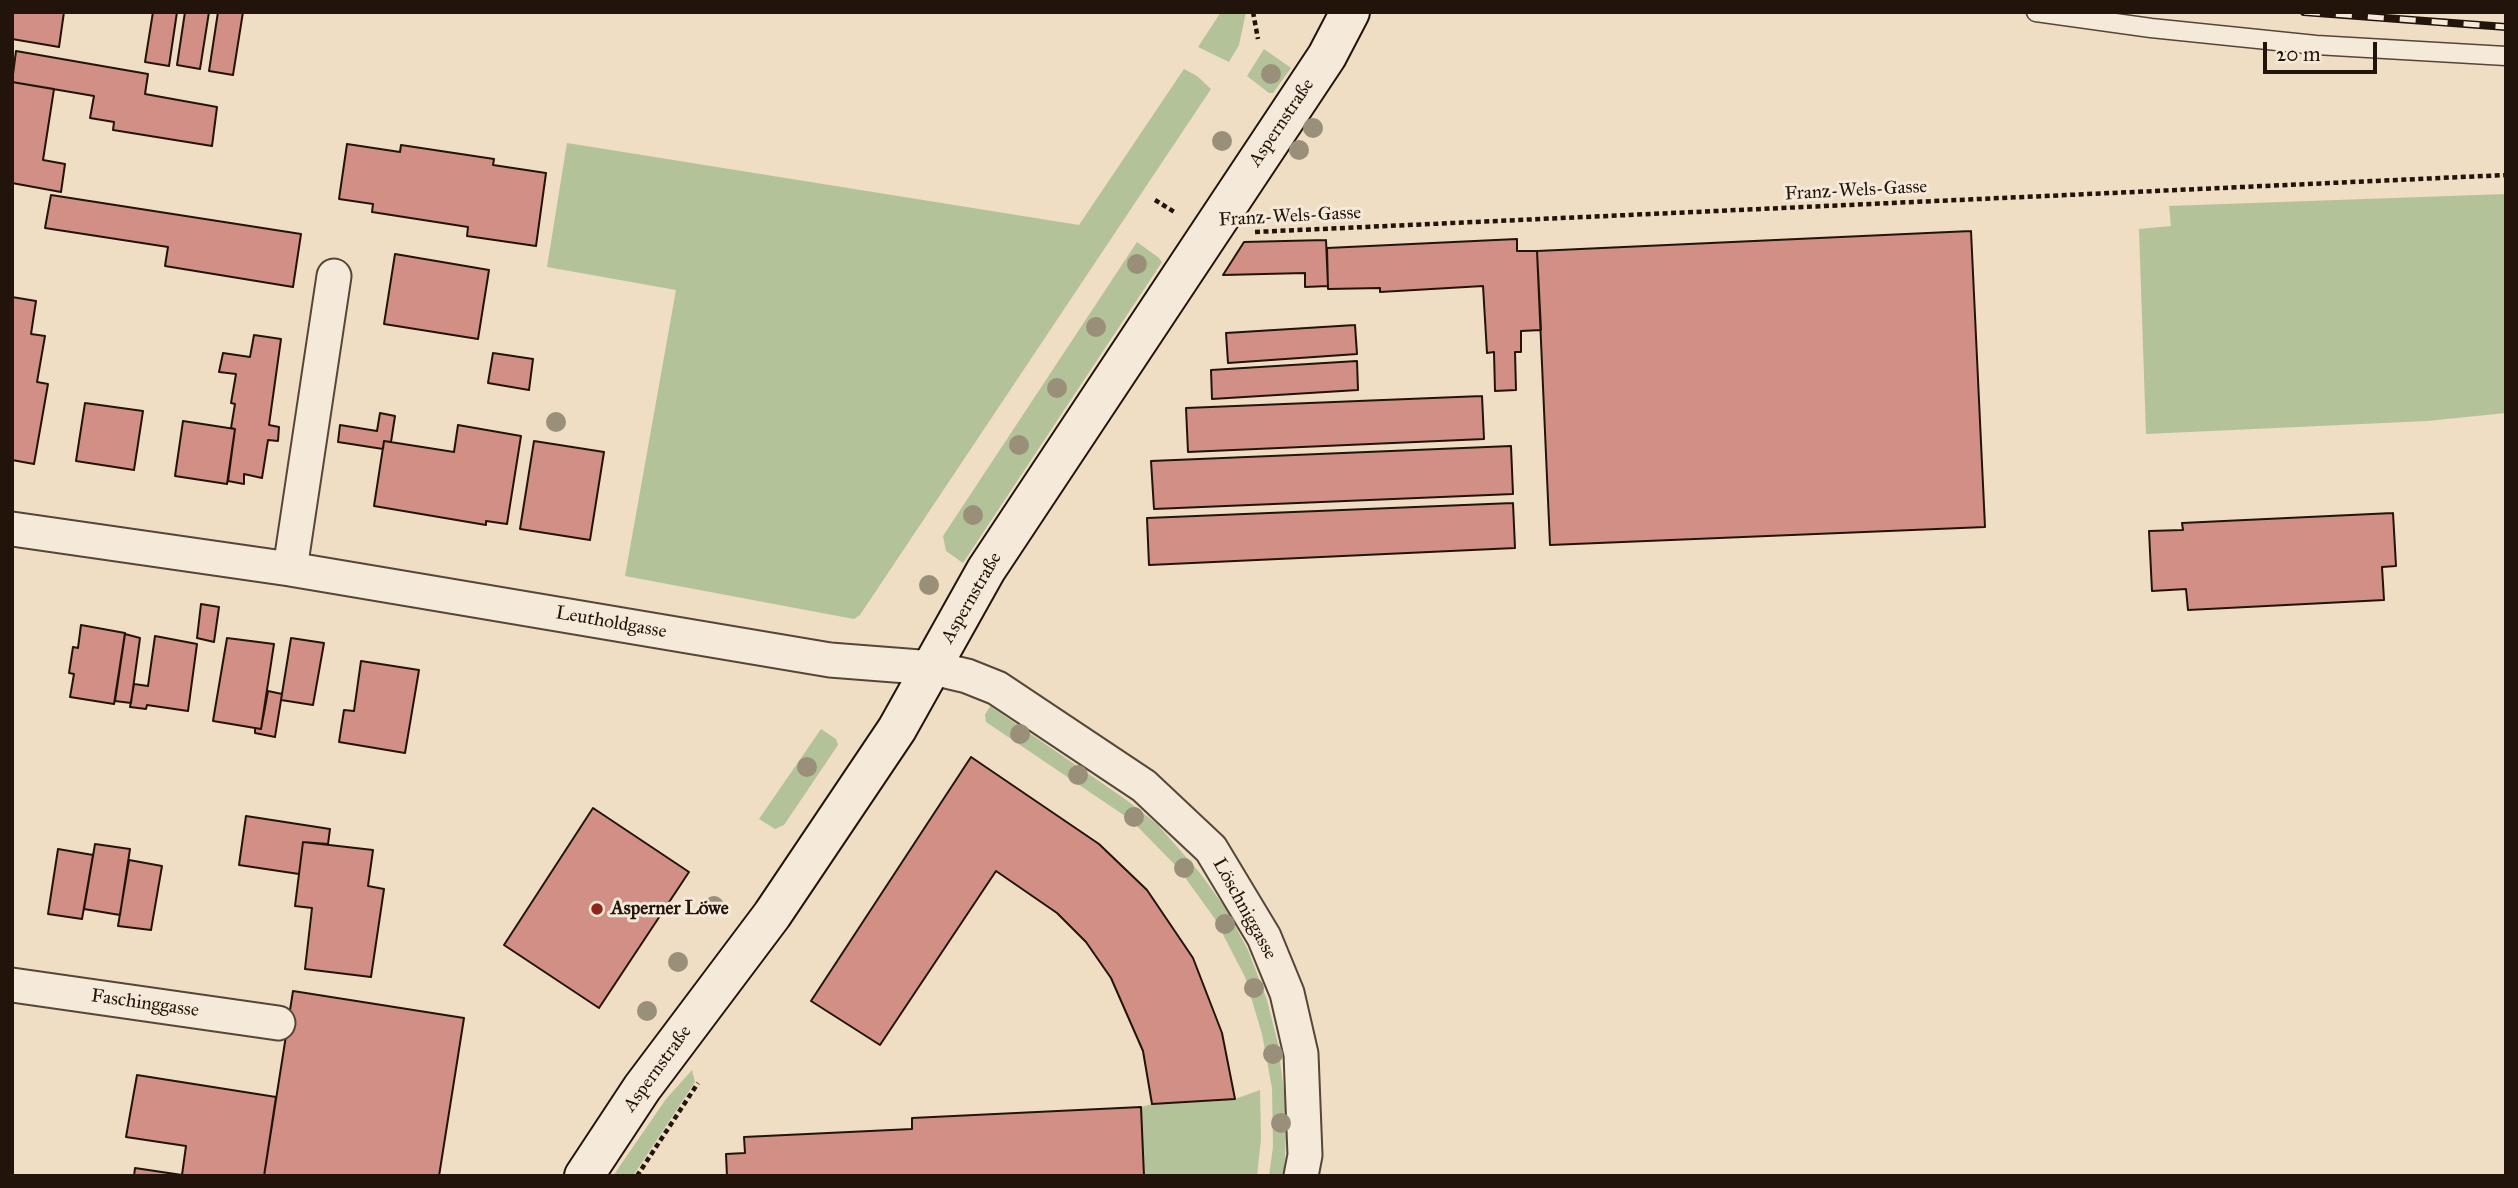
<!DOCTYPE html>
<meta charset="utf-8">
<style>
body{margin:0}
#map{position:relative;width:2518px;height:1188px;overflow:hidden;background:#efddc4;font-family:"IM FELL Great Primer",serif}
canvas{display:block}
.frame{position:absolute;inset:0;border:14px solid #22140a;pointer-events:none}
.scale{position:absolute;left:2263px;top:42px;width:114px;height:32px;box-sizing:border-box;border:4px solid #22140a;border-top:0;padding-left:9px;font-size:21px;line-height:24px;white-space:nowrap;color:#22140a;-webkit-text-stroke:5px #f5e9d9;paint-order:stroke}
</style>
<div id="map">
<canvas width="2518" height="1188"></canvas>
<div class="frame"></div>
<div class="scale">20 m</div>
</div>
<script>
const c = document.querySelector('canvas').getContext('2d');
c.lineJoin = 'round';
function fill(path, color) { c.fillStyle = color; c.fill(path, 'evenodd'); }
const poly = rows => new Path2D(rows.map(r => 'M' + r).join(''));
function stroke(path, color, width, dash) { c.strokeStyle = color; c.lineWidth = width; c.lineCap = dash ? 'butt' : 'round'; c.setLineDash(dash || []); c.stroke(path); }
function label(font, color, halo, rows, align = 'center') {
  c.font = font + ' "IM FELL Great Primer",serif'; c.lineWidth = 6; c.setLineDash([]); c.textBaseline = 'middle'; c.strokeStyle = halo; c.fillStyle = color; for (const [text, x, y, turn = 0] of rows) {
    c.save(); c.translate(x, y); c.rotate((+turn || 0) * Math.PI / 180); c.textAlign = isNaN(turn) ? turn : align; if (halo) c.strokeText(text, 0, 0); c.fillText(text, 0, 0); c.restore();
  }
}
const green = poly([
 [1221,12,1246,12,1239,45,1229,62,1198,47],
 [1264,49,1291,68,1273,93,1269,93,1247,76],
 [1184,69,1197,76,1211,89,860,615,854,619,625,576,676,290,547,267,567,143,1079,225],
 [2506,194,2506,413,2427,421,2146,434,2139,229,2171,226,2169,206],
 [1137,242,1159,258,1162,262,963,563,946,551,943,536],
 [990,706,1125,799,1157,824,1200,873,1226,909,1248,950,1267,1000,1278,1044,1287,1116,1284,1176,1269,1176,1273,1147,1272,1088,1262,1034,1245,977,1215,919,1179,869,1131,820,986,722,985,715],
 [821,729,836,739,838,745,784,825,775,829,759,819],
 [692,1070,695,1082,633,1176,613,1176,666,1099],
 [1260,1090,1261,1139,1257,1176,1144,1176,1141,1107,1152,1104,1235,1099]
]);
const building = poly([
 [12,12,64,12,59,47,12,39,12,12],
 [153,12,177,12,169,66,145,62,153,12],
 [185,12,209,12,200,69,177,65,185,12],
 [218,12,243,12,233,75,209,71,218,12],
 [16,51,148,74,145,94,217,107,212,146,113,130,114,122,90,118,94,96,12,82,16,51],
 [12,82,54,89,43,160,65,164,61,192,12,183,12,82],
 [347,144,400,152,401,145,494,159,493,165,546,173,536,246,467,236,468,227,372,212,373,204,339,199,347,144],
 [51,195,301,234,293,287,165,266,168,247,45,228,51,195],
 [1971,231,1985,527,1550,545,1537,251,1971,231],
 [1517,239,1517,251,1537,251,1541,330,1521,331,1521,352,1515,352,1516,390,1495,391,1494,352,1487,353,1483,286,1380,292,1380,288,1328,289,1327,248,1517,239],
 [1326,240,1328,286,1305,287,1305,273,1223,275,1244,242,1326,240],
 [395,254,489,270,478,339,384,324,395,254],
 [12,297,36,301,31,334,45,336,37,382,48,384,34,464,12,460,12,297],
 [1355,325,1357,354,1228,363,1226,333,1355,325],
 [254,335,281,339,269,425,279,427,278,441,268,440,262,478,244,474,244,484,228,481,235,429,231,428,235,404,231,403,236,374,219,372,223,353,250,357,254,335],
 [493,353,533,359,529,390,488,383,493,353],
 [1357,361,1358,390,1212,399,1211,370,1357,361],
 [1482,396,1484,439,1188,452,1186,408,1482,396],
 [85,403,143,411,134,470,76,461,85,403],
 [380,413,395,416,391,442,384,441,383,449,338,442,340,425,377,431,380,413],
 [183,421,235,429,227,484,175,476,183,421],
 [458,425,521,436,507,524,486,521,486,525,374,506,384,441,454,452,458,425],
 [534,441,604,452,590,540,520,529,534,441],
 [1511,446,1513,494,1154,509,1151,461,1511,446],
 [1513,503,1515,548,1149,565,1147,518,1513,503],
 [2393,513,2396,566,2382,567,2384,600,2188,610,2186,589,2152,591,2149,531,2183,530,2182,523,2393,513],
 [201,604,219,607,214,642,197,638,201,604],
 [81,625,125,633,114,704,70,697,74,674,69,673,73,647,78,648,81,625],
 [125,634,140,638,131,703,115,701,125,634],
 [155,636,197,644,188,711,147,705,146,709,130,707,134,684,148,686,155,636],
 [227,638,274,644,261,729,213,721,227,638],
 [291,638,324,643,313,705,281,700,291,638],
 [361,661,419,670,405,753,339,742,344,710,354,711,361,661],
 [268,691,282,694,275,737,255,733,255,728,261,729,268,691],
 [971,757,1099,844,1147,890,1193,958,1222,1033,1235,1099,1152,1104,1143,1051,1111,978,1086,942,1057,913,996,871,880,1045,811,1001,971,757],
 [593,808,689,872,599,1008,504,945,593,808],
 [246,816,330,829,328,844,303,842,299,874,239,865,246,816],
 [303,842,373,850,368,886,384,889,371,977,305,969,312,908,295,906,303,842],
 [95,844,130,849,120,915,84,909,95,844],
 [58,849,93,855,82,919,48,914,58,849],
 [129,860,162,866,151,930,118,926,129,860],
 [293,991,464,1018,439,1176,264,1176,293,991],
 [137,1075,276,1097,264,1176,182,1175,186,1146,126,1137,137,1075],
 [1141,1107,1144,1176,727,1176,726,1154,745,1153,744,1137,912,1129,912,1118,1141,1107],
 [135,1168,182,1175,187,1176,134,1176,135,1168]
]);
const path = poly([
 [1253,12,1258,39],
 [1155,200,1176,213],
 [1255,232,2506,175],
 [637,1176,698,1083]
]);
const lane = poly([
 [2036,12,2151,28,2316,45,2506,56]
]);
const street = poly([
 [12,529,290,569,830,660,933,668,967,676,997,688,1144,786,1211,849,1264,937,1287,993,1301,1054,1305,1155,1301,1176],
 [290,569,334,276],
 [12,985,278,1023]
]);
const secondary = poly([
 [584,1176,642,1088,772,915,897,729,986,570,1327,56,1350,12]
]);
const rail = poly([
 [2304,12,2506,27]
]);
const trees = [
 [1271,74],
 [1313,128],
 [1222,141],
 [1299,150],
 [1137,264],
 [1096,327],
 [1057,388],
 [556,422],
 [1019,445],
 [973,515],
 [929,585],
 [1020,734],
 [807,767],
 [1078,775],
 [1134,817],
 [1184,868],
 [714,906],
 [1225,924],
 [678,962],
 [1254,988],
 [647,1011],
 [1273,1054],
 [1281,1123]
];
const markers = [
 [597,909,7,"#8f2418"]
];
const streetNames = [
 ["Aspernstraße",1282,123,-56],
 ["Franz-Wels-Gasse",1856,191,-3],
 ["Franz-Wels-Gasse",1290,217,-3],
 ["Aspernstraße",972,598,-60],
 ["Leutholdgasse",611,623,10],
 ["Löschniggasse",1244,909,61],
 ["Faschinggasse",145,1004,8],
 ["Aspernstraße",658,1069,-54]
];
const poiNames = [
 ["Asperner Löwe",611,909]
];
fill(green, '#b3c299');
fill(building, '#d28f86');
stroke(building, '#22140a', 2);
stroke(lane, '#554638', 21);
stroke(street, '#554638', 37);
stroke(secondary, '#22140a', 42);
stroke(path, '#22140a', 4.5, [5, 3.5]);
stroke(lane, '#f5e9d9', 18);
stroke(street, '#f5e9d9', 33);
stroke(secondary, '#f5e9d9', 38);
stroke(rail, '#22140a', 8);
stroke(rail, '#f5e9d9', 5, [16]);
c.fillStyle = '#9a9079';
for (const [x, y] of trees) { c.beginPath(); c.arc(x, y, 10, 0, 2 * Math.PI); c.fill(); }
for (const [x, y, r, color] of markers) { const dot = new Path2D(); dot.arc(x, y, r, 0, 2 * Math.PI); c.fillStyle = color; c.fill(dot); stroke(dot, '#f5e9d9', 2.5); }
label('19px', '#22140a', '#f5e9d9', streetNames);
label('bold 19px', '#22140a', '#f5e9d9', poiNames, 'left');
</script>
